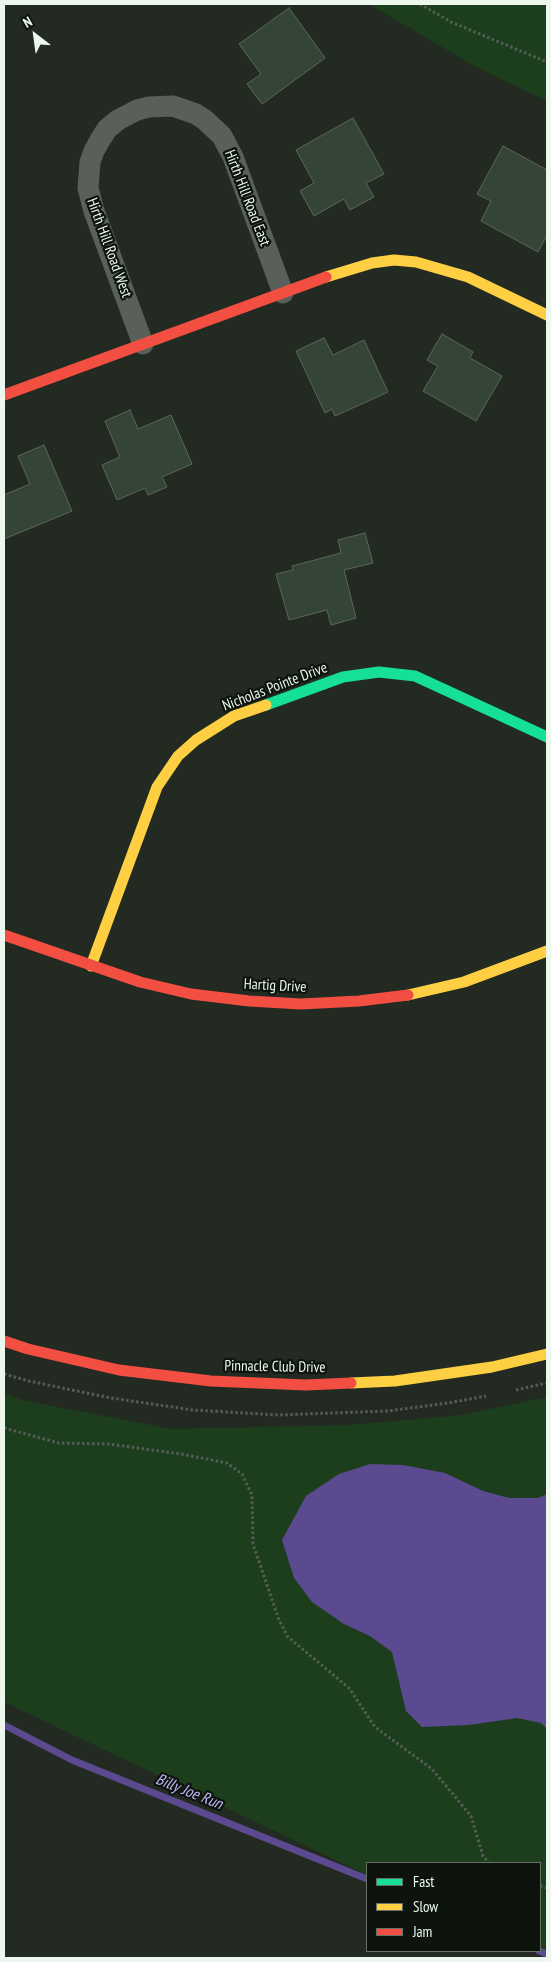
<!DOCTYPE html>
<style>
body{margin:0}
#map{position:relative;width:551px;height:1962px;overflow:hidden;background:#222a22;font-family:"PT Sans Narrow",sans-serif}
canvas{display:block}
.frame{position:absolute;inset:0;border:5px solid #edf7ed;pointer-events:none}
.legend{position:absolute;left:366px;top:1862px;width:175px;height:90px;box-sizing:border-box;background:#0d140d;border:1px solid #676f67;margin:0;padding:6px 9px;list-style:none;font-size:15px;color:#edf7ed}
.legend li{display:flex;align-items:center;gap:10px;height:25px}
.legend b{width:25px;border:1px solid #676f67}
.north{position:absolute;left:10px;top:10px;width:50px;height:50px;-webkit-text-stroke:4px #0d140d;paint-order:stroke;rotate:330deg;font-size:14px;font-weight:700;line-height:20px;text-align:center;color:#edf7ed}
.north::after{content:'';display:block;margin:auto;width:18px;height:22px;background:#edf7ed;clip-path:polygon(50% 0,100% 100%,50% 72%,0 100%)}
</style>
<div id="map">
<canvas width="551" height="1962"></canvas>
<div class="frame"></div>
<ul class="legend">
<li><b style="height:6px;background:#16e098"></b>Fast</li>
<li><b style="height:6px;background:#ffcf43"></b>Slow</li>
<li><b style="height:6px;background:#f24e42"></b>Jam</li>
</ul>
<div class="north">N</div>
</div>
<script>
const c = document.querySelector('canvas').getContext('2d');
c.lineJoin = 'round';
function fill(path, color) { c.fillStyle = color; c.fill(path, 'evenodd'); }
const poly = rows => new Path2D(rows.map(r => 'M' + r).join(''));
function stroke(path, color, width, dash) { c.strokeStyle = color; c.lineWidth = width; c.lineCap = dash ? 'butt' : 'round'; c.setLineDash(dash || []); c.stroke(path); }
function label(font, color, halo, rows, align = 'center') {
  c.font = font + ' "PT Sans Narrow",sans-serif'; c.lineWidth = 4.5; c.setLineDash([]); c.textBaseline = 'middle'; c.strokeStyle = halo; c.fillStyle = color; for (const [text, x, y, turn = 0] of rows) {
    c.save(); c.translate(x, y); c.rotate((+turn || 0) * Math.PI / 180); c.textAlign = isNaN(turn) ? turn : align; if (halo) c.strokeText(text, 0, 0); c.fillText(text, 0, 0); c.restore();
  }
}
const green = poly([
 [369,4,547,4,547,101,474,66],
 [4,1394,26,1401,172,1429,347,1425,462,1415,547,1397,547,1956,536,1951,540,1951,540,1863,367,1863,367,1875,4,1702]
]);
const water = poly([
 [370,1464,403,1465,445,1473,483,1491,509,1498,538,1498,547,1494,547,1729,541,1723,517,1718,469,1725,422,1727,406,1711,392,1652,370,1636,344,1624,312,1602,294,1578,282,1540,306,1496,339,1474]
]);
const stream = poly([
 [4,1725,72,1760,367,1879],
 [539,1951,547,1954]
]);
const building = poly([
 [289,8,325,58,262,104,247,84,261,74,239,44,289,8],
 [353,118,384,174,366,183,374,197,350,210,344,199,314,216,300,191,314,183,296,150,353,118],
 [503,146,547,170,547,235,538,252,481,221,491,201,477,194,503,146],
 [442,334,473,352,470,358,502,376,476,421,423,391,438,366,427,360,442,334],
 [324,338,333,355,364,340,388,392,335,416,332,409,325,413,296,351,324,338],
 [130,410,138,429,171,415,192,464,162,477,167,487,148,495,145,488,117,500,102,465,120,457,105,421,130,410],
 [44,445,72,511,4,539,4,495,30,484,18,456,44,445],
 [365,533,373,563,344,570,356,618,331,625,327,610,289,620,276,574,293,570,292,566,341,553,338,540,365,533]
]);
const path = poly([
 [420,4,451,22,547,62],
 [4,1374,29,1381,111,1398,193,1410,278,1415,388,1411,448,1403,486,1396],
 [516,1390,547,1383],
 [4,1428,59,1443,109,1444,181,1454,227,1463,242,1474,252,1495,253,1544,279,1620,288,1637,349,1688,375,1727,432,1769,471,1816,483,1856,489,1863],
 [540,1886,547,1888]
]);
const street = poly([
 [143,344,94,211,88,188,90,162,94,151,100,140,107,129,118,120,137,110,149,107,173,106,196,114,205,120,222,136,233,157,283,293]
]);
const fast = poly([
 [266,705,343,677,379,672,415,676,547,737]
]);
const slow = poly([
 [326,277,372,263,394,260,416,262,468,277,547,315],
 [91,966,157,787,178,756,196,740,234,716,266,705],
 [408,995,464,982,547,951],
 [351,1383,395,1381,492,1367,547,1354]
]);
const jam = poly([
 [4,395,326,277],
 [4,935,140,982,191,994,249,1001,301,1004,359,1001,408,995],
 [4,1341,28,1349,119,1370,211,1381,306,1385,351,1383]
]);
const streetNames = [
 ["Hirth Hill Road East",247,198,69],
 ["Hirth Hill Road West",109,248,70],
 ["Nicholas Pointe Drive",275,687,-21],
 ["Hartig Drive",275,986,3],
 ["Pinnacle Club Drive",275,1367,1]
];
const waterNames = [
 ["Billy Joe Run",189,1792,22]
];
fill(green, '#1c3e1d');
fill(water, '#5c4a90');
stroke(stream, '#5c4a90', 7);
fill(building, '#344536');
stroke(building, '#5e655e', 1);
stroke(path, '#565c56', 3, [2.5, 2.5]);
stroke(street, '#595f59', 21);
stroke(fast, '#16e098', 11);
stroke(slow, '#ffcf43', 11);
stroke(jam, '#f24e42', 11);
label('15px', '#edf7ed', '#0d140d', streetNames);
label('italic 16px', '#c2b5f6', '#0d140d', waterNames);
</script>
